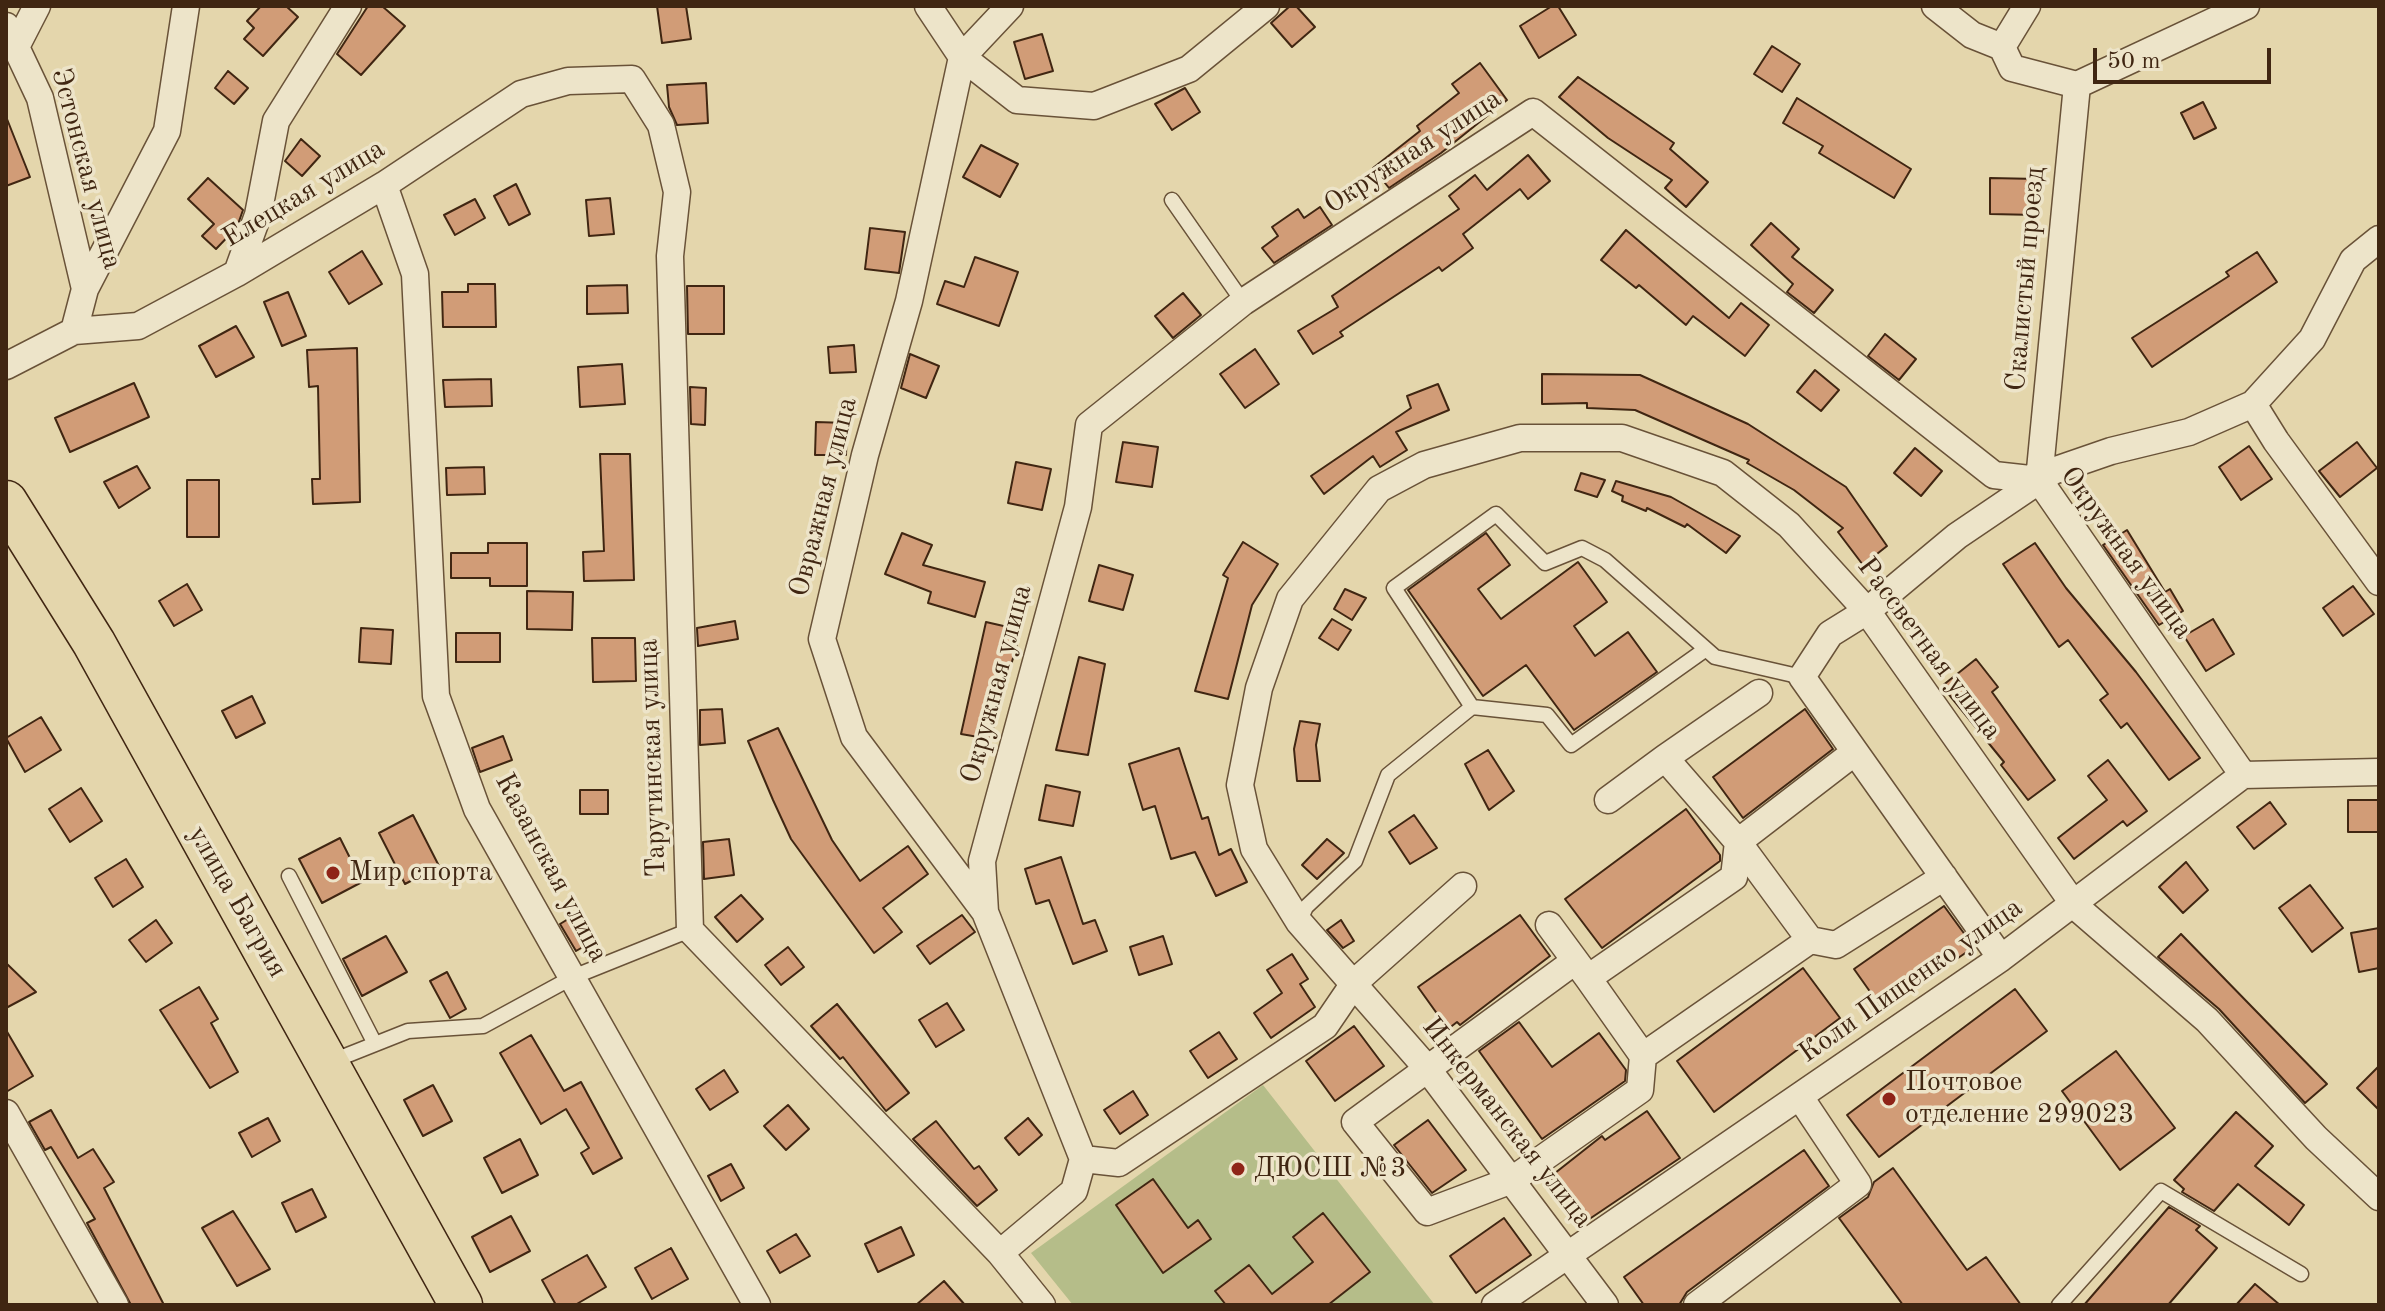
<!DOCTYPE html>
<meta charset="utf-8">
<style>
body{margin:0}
#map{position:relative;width:2385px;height:1311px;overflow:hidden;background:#e4d6ac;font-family:"Old Standard TT",serif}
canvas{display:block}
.frame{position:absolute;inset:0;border:8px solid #402612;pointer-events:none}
.scale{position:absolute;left:2093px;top:48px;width:178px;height:36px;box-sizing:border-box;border:4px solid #402612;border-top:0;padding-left:10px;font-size:24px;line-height:28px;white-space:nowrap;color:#402612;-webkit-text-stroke:6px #ede4c9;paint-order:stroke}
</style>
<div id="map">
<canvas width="2385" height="1311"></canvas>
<div class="frame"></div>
<div class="scale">50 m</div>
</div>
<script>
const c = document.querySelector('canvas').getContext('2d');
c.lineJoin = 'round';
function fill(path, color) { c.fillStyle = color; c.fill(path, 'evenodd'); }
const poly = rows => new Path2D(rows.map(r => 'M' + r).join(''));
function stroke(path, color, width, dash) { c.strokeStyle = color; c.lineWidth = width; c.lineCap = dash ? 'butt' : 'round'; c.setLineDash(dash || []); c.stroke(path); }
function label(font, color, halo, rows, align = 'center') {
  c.font = font + ' "Old Standard TT",serif'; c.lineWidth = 7; c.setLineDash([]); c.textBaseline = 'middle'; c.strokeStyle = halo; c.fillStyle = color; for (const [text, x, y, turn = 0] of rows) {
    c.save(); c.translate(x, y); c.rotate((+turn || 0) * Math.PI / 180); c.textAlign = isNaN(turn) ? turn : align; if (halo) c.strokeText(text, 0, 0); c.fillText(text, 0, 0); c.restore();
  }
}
const green = poly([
 [1263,1085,1435,1305,1073,1305,1031,1253]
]);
const building = poly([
 [261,6,286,6,298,17,263,56,244,39,254,28,247,21,261,6],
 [368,6,382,6,405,26,361,75,337,54,368,6],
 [657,6,686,6,691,39,662,43,657,6],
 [1290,6,1296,6,1315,27,1292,47,1271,23,1290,6],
 [1552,6,1558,6,1576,35,1539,58,1520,26,1552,6],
 [1042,34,1053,71,1025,79,1014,42,1042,34],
 [1772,46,1800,64,1782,92,1754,74,1772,46],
 [1480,63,1507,100,1441,153,1389,188,1373,168,1420,131,1417,126,1459,93,1452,84,1480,63],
 [228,71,248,88,234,104,215,88,228,71],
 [1578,77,1674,143,1670,149,1708,182,1686,207,1665,188,1672,180,1608,138,1559,97,1578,77],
 [706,83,708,123,677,125,669,107,667,85,706,83],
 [1185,88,1200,112,1172,130,1155,104,1185,88],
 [1797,98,1911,169,1894,198,1819,153,1823,146,1783,123,1797,98],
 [2203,102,2216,128,2194,139,2181,113,2203,102],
 [7,119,30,177,6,186,6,120,7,119],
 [301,139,320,156,302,176,285,161,301,139],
 [981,145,1018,164,1000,197,963,177,981,145],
 [1528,155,1550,181,1528,199,1520,189,1463,234,1473,248,1442,271,1439,267,1340,332,1343,336,1313,354,1298,331,1338,307,1332,296,1459,209,1449,196,1475,175,1487,190,1528,155],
 [208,178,243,210,237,227,216,249,202,236,214,224,188,199,208,178],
 [1990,178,2038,179,2037,215,1990,214,1990,178],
 [516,184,530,214,509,225,494,196,516,184],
 [610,198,614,234,589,236,586,200,610,198],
 [475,199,485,218,455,235,444,215,475,199],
 [1320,207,1332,225,1274,263,1262,248,1278,236,1272,227,1298,209,1304,218,1320,207],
 [1771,223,1799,249,1792,257,1833,290,1814,313,1787,292,1793,284,1751,245,1771,223],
 [870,228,905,232,899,273,865,269,870,228],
 [1626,230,1729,318,1741,303,1769,325,1745,356,1693,316,1686,325,1639,285,1636,288,1601,260,1626,230],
 [362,251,382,284,349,304,329,272,362,251],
 [2257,252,2277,282,2152,367,2132,338,2229,276,2226,272,2257,252],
 [975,257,1018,272,999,326,937,304,945,281,964,287,975,257],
 [468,284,495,284,496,327,443,327,442,292,468,292,468,284],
 [627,285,628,313,587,314,587,286,627,285],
 [687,286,724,286,724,334,688,334,687,286],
 [288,292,306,336,282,346,264,302,288,292],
 [1183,293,1201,315,1173,338,1155,316,1183,293],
 [236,326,254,357,216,377,199,346,236,326],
 [1885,334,1916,359,1899,380,1868,356,1885,334],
 [854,345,856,372,830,373,828,347,854,345],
 [357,348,360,502,313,504,312,479,320,479,318,386,309,387,307,350,357,348],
 [1255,349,1279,384,1245,408,1220,374,1255,349],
 [910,354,939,366,926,398,901,388,910,354],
 [622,364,625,404,580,407,578,367,622,364],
 [1815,370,1839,390,1821,411,1797,392,1815,370],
 [1542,374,1640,375,1748,424,1846,487,1887,546,1863,565,1838,532,1843,528,1794,490,1747,463,1749,460,1635,410,1587,408,1587,403,1542,404,1542,374],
 [491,379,492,406,445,407,443,380,491,379],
 [134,383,149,417,70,452,55,418,134,383],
 [1438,384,1449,410,1396,432,1407,450,1380,467,1373,456,1324,494,1311,476,1411,408,1407,396,1438,384],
 [690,387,706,388,705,425,691,424,690,387],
 [816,422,847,423,846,455,815,455,816,422],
 [1123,442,1158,447,1152,487,1116,482,1123,442],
 [2357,442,2377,468,2340,497,2319,471,2357,442],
 [2249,446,2272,479,2241,500,2219,467,2249,446],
 [1915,448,1942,471,1921,496,1894,473,1915,448],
 [600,454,630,454,634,580,584,581,583,552,604,551,600,454],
 [1016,462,1051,469,1042,510,1008,503,1016,462],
 [137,466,150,488,119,508,104,482,137,466],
 [484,467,485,494,447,495,446,468,484,467],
 [1581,473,1605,480,1597,497,1575,490,1581,473],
 [187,480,219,480,219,537,187,537,187,480],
 [1616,481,1671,497,1740,536,1726,553,1687,524,1685,527,1647,508,1646,511,1622,501,1623,496,1612,491,1616,481],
 [2127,530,2165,592,2170,589,2183,611,2159,625,2103,545,2127,530],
 [902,533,932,545,923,565,985,582,975,617,928,603,931,592,885,574,902,533],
 [1486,533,1510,565,1478,589,1501,619,1578,562,1607,602,1574,626,1595,656,1628,632,1657,672,1574,730,1526,665,1483,696,1408,590,1486,533],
 [1243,542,1278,564,1252,605,1228,699,1195,691,1228,578,1223,575,1243,542],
 [488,543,527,543,527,586,490,586,490,578,451,578,451,553,488,553,488,543],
 [2035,543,2066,588,2136,672,2200,758,2169,780,2127,723,2121,728,2100,700,2108,694,2068,640,2059,647,2003,564,2035,543],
 [1099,565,1133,575,1123,610,1089,601,1099,565],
 [187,584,202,610,174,626,159,601,187,584],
 [2353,586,2374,614,2343,636,2323,608,2353,586],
 [1345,589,1366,598,1352,620,1334,609,1345,589],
 [527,591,573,592,572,630,527,629,527,591],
 [1332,619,1351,630,1338,650,1319,638,1332,619],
 [2213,619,2234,654,2206,671,2184,636,2213,619],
 [735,621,738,639,698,646,697,628,735,621],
 [986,622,1021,630,990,739,961,734,986,622],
 [361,628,393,630,391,664,359,662,361,628],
 [456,633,500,633,500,662,456,662,456,633],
 [592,638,635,638,636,681,593,682,592,638],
 [1079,657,1105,664,1088,755,1056,750,1079,657],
 [1976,659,1998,687,1992,692,2055,780,2028,800,2001,765,2004,762,1942,686,1976,659],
 [252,696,265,723,236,738,222,711,252,696],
 [722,709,725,743,700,745,700,710,722,709],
 [1805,709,1833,749,1743,818,1713,777,1805,709],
 [41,717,61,750,25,772,6,738,41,717],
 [1300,721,1320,724,1316,745,1320,781,1297,781,1294,749,1300,721],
 [778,728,832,840,860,881,908,846,928,874,883,908,902,932,874,953,791,839,773,800,748,741,778,728],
 [503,736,512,760,480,772,472,748,503,736],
 [1179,748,1202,819,1208,817,1219,855,1231,849,1247,882,1216,896,1195,852,1171,859,1155,806,1143,810,1129,764,1179,748],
 [1488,750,1514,791,1489,810,1465,764,1488,750],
 [2108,760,2147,811,2127,826,2123,821,2074,859,2058,838,2107,800,2088,776,2108,760],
 [1046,785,1080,792,1073,826,1039,820,1046,785],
 [81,788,102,821,70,842,49,809,81,788],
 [580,790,608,790,608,814,580,814,580,790],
 [2348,800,2379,800,2379,832,2348,832,2348,800],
 [2270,802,2286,824,2254,849,2237,827,2270,802],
 [1686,809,1720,855,1720,861,1602,948,1565,899,1686,809],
 [413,815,439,866,405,884,379,833,413,815],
 [1414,815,1437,848,1410,864,1389,832,1414,815],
 [340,838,362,882,322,903,299,859,340,838],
 [729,839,734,875,704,879,703,842,729,839],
 [1327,839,1344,853,1317,879,1302,865,1327,839],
 [1061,857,1083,924,1095,920,1107,951,1073,964,1049,900,1036,904,1025,869,1061,857],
 [126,859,143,887,113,907,95,878,126,859],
 [2186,862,2208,890,2183,913,2159,887,2186,862],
 [2310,885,2343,928,2312,952,2279,908,2310,885],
 [741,895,763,919,737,942,715,917,741,895],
 [1944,906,1974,947,1883,1010,1854,969,1944,906],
 [578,913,595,940,576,951,560,924,578,913],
 [962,915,975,932,930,964,917,946,962,915],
 [1520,915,1550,956,1460,1025,1457,1022,1448,1029,1418,987,1520,915],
 [156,920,172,943,146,962,129,940,156,920],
 [1341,920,1354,941,1343,948,1327,930,1341,920],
 [2379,928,2379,968,2359,972,2351,933,2379,928],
 [2181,934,2327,1084,2305,1103,2219,1009,2158,957,2181,934],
 [386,936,407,972,362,996,343,959,386,936],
 [1163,936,1172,964,1139,975,1130,947,1163,936],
 [788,947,804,967,781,985,765,965,788,947],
 [1292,954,1308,979,1300,984,1315,1007,1271,1038,1254,1013,1282,993,1267,970,1292,954],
 [6,963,36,992,6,1008,6,963],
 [1803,968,1840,1018,1714,1112,1677,1061,1803,968],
 [447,972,466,1009,450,1018,430,981,447,972],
 [199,987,218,1019,211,1023,238,1072,210,1088,160,1010,199,987],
 [2015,989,2047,1031,1879,1157,1847,1115,2015,989],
 [947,1003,964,1030,936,1047,919,1020,947,1003],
 [837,1004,909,1093,886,1111,843,1057,840,1059,811,1026,837,1004],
 [1519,1022,1552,1067,1599,1033,1626,1070,1625,1081,1542,1139,1479,1051,1519,1022],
 [1354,1026,1384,1066,1335,1101,1306,1061,1354,1026],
 [6,1030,33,1076,6,1092,6,1030],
 [1219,1032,1237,1059,1208,1078,1190,1051,1219,1032],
 [531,1035,564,1091,581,1082,622,1158,593,1174,581,1153,589,1148,566,1109,541,1124,500,1053,531,1035],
 [2116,1051,2175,1128,2120,1170,2062,1091,2116,1051],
 [2379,1066,2379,1110,2357,1088,2379,1066],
 [724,1070,738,1092,710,1110,696,1089,724,1070],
 [433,1085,452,1121,423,1136,404,1100,433,1085],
 [1133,1091,1148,1115,1120,1134,1104,1110,1133,1091],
 [788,1105,809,1129,786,1150,764,1126,788,1105],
 [51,1110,78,1158,93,1149,114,1182,104,1188,164,1305,131,1305,87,1223,95,1219,51,1147,45,1150,29,1122,51,1110],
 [1647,1111,1680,1158,1582,1224,1550,1177,1602,1136,1605,1140,1647,1111],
 [2236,1112,2273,1146,2255,1166,2304,1205,2289,1225,2238,1184,2214,1211,2182,1192,2184,1189,2174,1180,2236,1112],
 [268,1118,280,1141,252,1157,239,1133,268,1118],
 [1028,1118,1042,1135,1019,1155,1005,1138,1028,1118],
 [1428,1120,1466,1170,1432,1193,1394,1145,1428,1120],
 [936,1121,974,1169,979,1166,997,1190,977,1206,913,1139,936,1121],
 [520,1139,538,1175,502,1193,484,1158,520,1139],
 [1804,1150,1829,1186,1687,1292,1679,1305,1644,1305,1624,1277,1804,1150],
 [731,1164,744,1188,721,1201,708,1176,731,1164],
 [1893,1168,1967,1270,1986,1257,2021,1305,1903,1305,1839,1218,1868,1197,1874,1182,1893,1168],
 [1153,1179,1188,1228,1198,1220,1211,1239,1163,1273,1116,1205,1153,1179],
 [312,1189,326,1217,296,1232,282,1203,312,1189],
 [2169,1207,2200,1226,2196,1230,2217,1248,2168,1305,2084,1305,2169,1207],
 [233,1211,270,1269,237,1286,202,1228,233,1211],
 [1323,1213,1370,1272,1328,1305,1226,1305,1215,1291,1249,1265,1272,1294,1313,1262,1293,1237,1323,1213],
 [511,1216,530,1251,490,1272,472,1237,511,1216],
 [1504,1218,1531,1255,1476,1293,1450,1256,1504,1218],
 [901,1227,914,1255,878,1272,865,1244,901,1227],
 [796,1234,810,1256,780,1273,767,1251,796,1234],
 [671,1248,688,1279,652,1299,635,1268,671,1248],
 [587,1255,606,1287,575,1305,556,1305,542,1280,587,1255],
 [944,1281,965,1305,916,1305,944,1281],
 [2255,1284,2280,1305,2236,1305,2255,1284]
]);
const lane = poly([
 [1172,200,1243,302],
 [1472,707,1394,588,1496,514,1545,563,1582,548,1605,560,1715,657,1802,677],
 [289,876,375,1044],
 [1299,922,1306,907,1355,861,1388,775,1472,707,1547,715,1571,745,1706,649],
 [330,1062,408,1031,483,1026,573,977,690,930],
 [2059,1305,2161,1191,2301,1274]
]);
const street = poly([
 [928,6,962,57,1017,100,1094,106,1189,69,1266,6],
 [1935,6,1972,35,2002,47,2012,68,2077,85,2246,6],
 [6,26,40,98,85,289,74,331],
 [17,45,37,6],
 [2002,47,2027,6],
 [962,57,909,301,865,455,822,639,854,737,985,912,1083,1159,1074,1191,1000,1253],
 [962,57,1010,6],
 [384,185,415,274,436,696,477,809,757,1305],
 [237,273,258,215,276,121,348,6],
 [85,289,167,131,186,6],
 [6,366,74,331,138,326,237,273,384,185,521,94,568,81,632,79,661,125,677,192,670,256,690,930,1000,1253,1042,1305],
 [2253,404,2276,441,2379,582],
 [2039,480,2077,85],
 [1759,693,1665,758,1738,842,1855,752],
 [1608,800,1665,758],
 [985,912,982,861,1078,507,1089,425,1243,302,1533,112,1994,475,2039,480,2243,775],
 [1549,925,1588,978,1734,877,1738,842],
 [1810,940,1836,945,1944,877],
 [2001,958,1802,677,1830,634,1867,611,1957,536,2053,471,2111,451,2189,432,2253,404,2312,339,2353,260,2379,239],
 [1575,961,1355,1122,1427,1212,1512,1180,1640,1090,1643,1056,1588,978],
 [1643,1056,1810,940,1738,842],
 [6,1113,115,1305],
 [1083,1159,1119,1163,1325,1026,1355,982,1463,886],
 [1495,1305,2001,958,2243,775,2379,772],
 [1605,1305,1426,1067,1299,922,1254,849,1240,785,1259,688,1290,599,1379,489,1424,465,1520,438,1622,438,1723,473,1789,525,1867,611,2075,906,2207,1020,2316,1138,2379,1197],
 [1697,1305,1858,1184,1800,1097]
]);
const primary = poly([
 [6,502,94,643,461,1305]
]);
const markers = [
 [333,873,8,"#8f2418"],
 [1889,1099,8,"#8f2418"],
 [1238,1169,8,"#8f2418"]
];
const streetNames = [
 ["Окружная улица",1413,152,-33],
 ["Эстонская улица",86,169,75],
 ["Елецкая улица",304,194,-31],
 ["Скалистый проезд",2026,279,-85],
 ["Овражная улица",824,497,-76],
 ["Окружная улица",2126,553,54],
 ["Рассветная улица",1929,649,53],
 ["Окружная улица",997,684,-75],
 ["Тарутинская улица",653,758,-92],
 ["Казанская улица",551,868,62],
 ["улица Багрия",237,902,60],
 ["Коли Пищенко улица",1911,981,-35],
 ["Инкерманская улица",1507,1123,52]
];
const poiNames = [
 ["Мир спорта",349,873],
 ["Почтовое",1905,1083],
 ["отделение 299023",1905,1115],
 ["ДЮСШ №3",1254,1169]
];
fill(green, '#b5bd89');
fill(building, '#d19c77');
stroke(building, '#402612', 2);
stroke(lane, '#695238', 17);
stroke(street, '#695238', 29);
stroke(primary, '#402612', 45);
stroke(lane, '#ede4c9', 14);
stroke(street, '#ede4c9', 26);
stroke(primary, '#e4d6ac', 42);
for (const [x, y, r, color] of markers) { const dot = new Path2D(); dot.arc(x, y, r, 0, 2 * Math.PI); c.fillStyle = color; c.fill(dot); stroke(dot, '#ede4c9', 3); }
label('28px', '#402612', '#ede4c9', streetNames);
label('28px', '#402612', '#ede4c9', poiNames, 'left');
</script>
